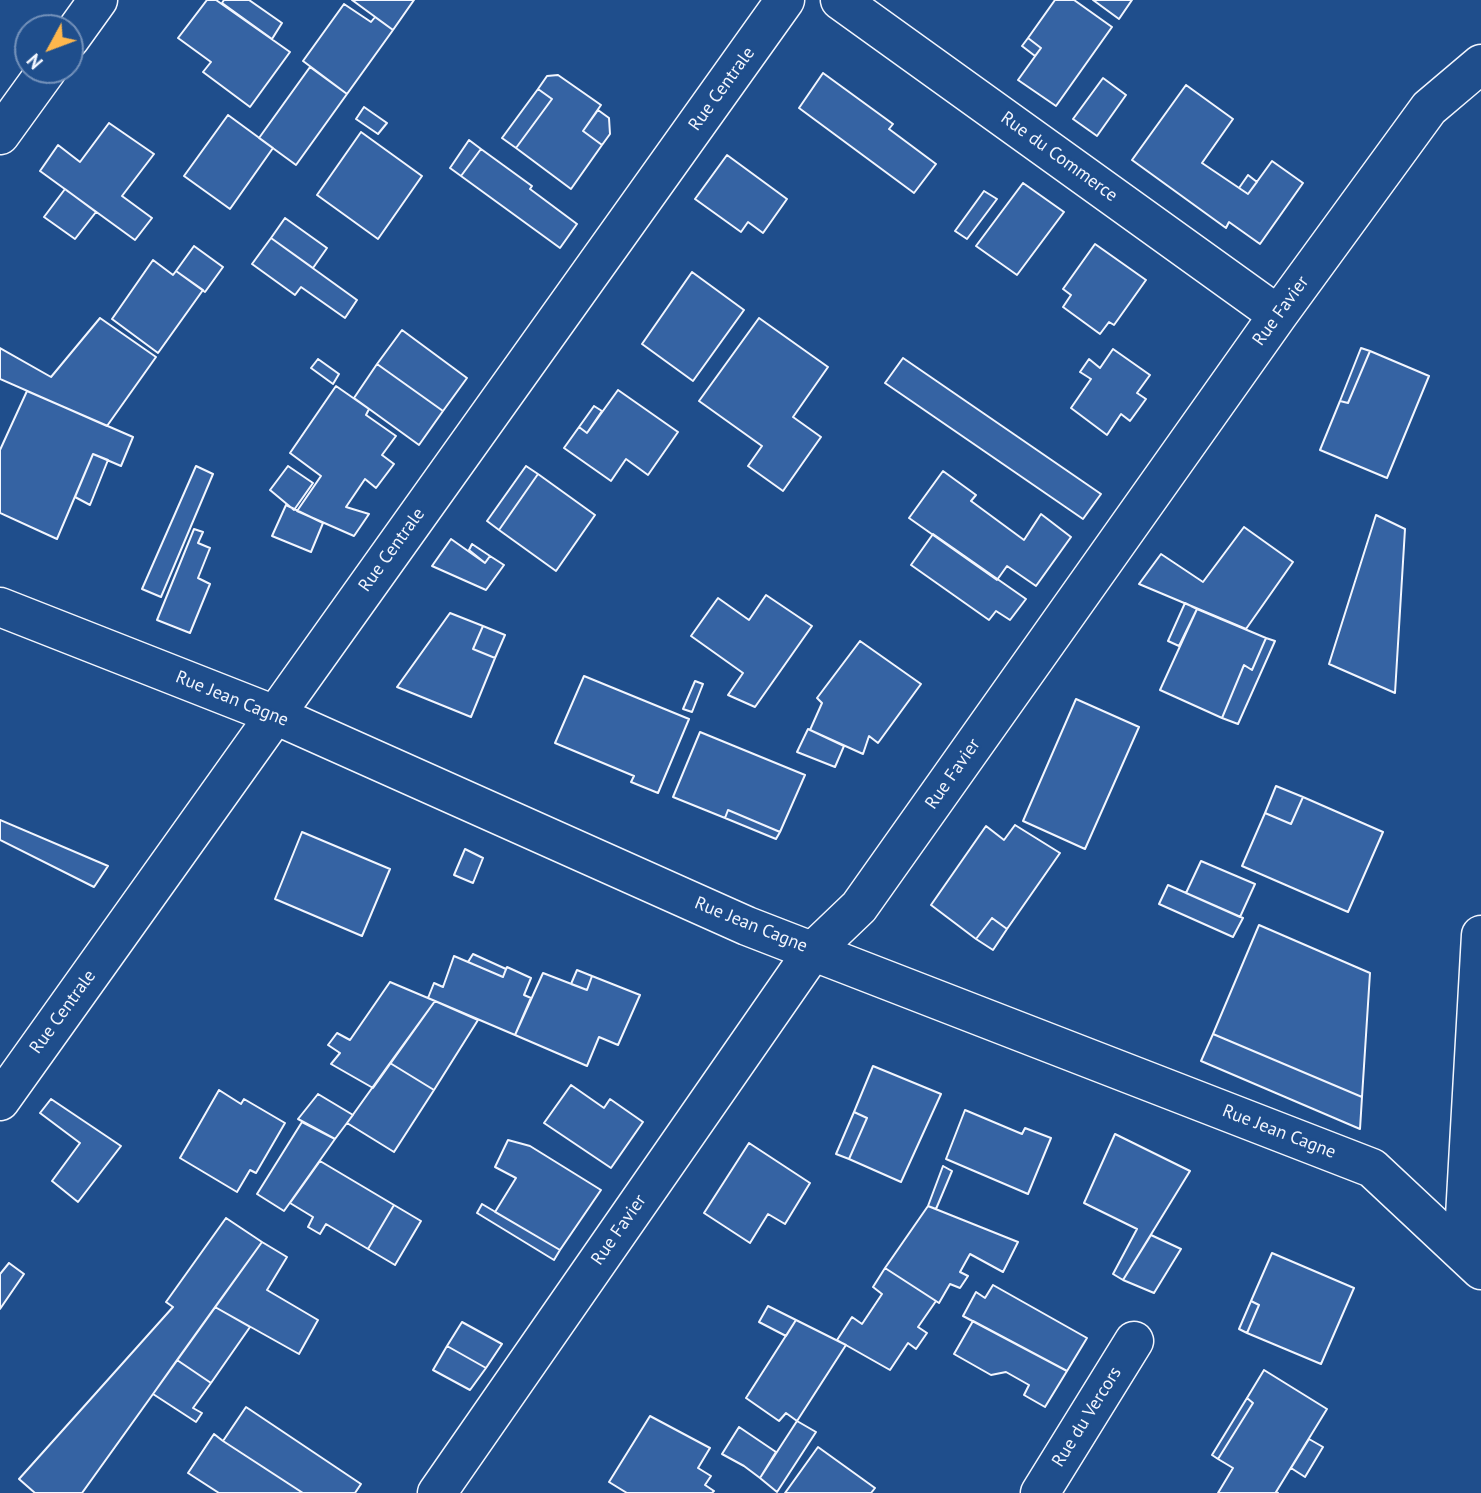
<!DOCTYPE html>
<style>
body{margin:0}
#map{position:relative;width:1481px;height:1493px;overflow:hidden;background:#1f4e8c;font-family:"PT Sans",sans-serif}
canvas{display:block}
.north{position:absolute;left:14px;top:14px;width:70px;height:70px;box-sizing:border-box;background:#1f4e8c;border:2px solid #7391ba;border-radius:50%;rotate:229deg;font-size:19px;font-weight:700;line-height:28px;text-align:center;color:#f2f6ff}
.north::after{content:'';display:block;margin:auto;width:24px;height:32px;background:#ffb74d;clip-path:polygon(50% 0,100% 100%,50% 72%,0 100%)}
</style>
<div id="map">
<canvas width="1481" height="1493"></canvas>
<div class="north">N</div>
</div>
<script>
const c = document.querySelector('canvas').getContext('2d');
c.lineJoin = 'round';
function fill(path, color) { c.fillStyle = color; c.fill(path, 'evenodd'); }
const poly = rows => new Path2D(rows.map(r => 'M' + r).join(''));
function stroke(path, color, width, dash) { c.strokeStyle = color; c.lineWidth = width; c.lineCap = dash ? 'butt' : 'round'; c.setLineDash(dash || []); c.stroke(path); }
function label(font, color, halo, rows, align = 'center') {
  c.font = font + ' "PT Sans",sans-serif'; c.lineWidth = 5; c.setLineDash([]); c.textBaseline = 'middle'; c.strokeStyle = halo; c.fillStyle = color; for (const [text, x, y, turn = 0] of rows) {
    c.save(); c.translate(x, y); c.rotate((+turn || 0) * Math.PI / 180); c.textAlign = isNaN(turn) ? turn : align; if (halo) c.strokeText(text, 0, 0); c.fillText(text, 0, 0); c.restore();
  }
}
const building = poly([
 [207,0,216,0,290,52,250,107,203,72,211,62,178,38,207,0],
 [224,0,249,0,282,23,272,39,222,3,224,0],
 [352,0,414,0,393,30,352,0],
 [1055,0,1074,0,1112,27,1056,106,1018,80,1041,48,1028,38,1055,0],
 [1093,0,1132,0,1119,19,1093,0],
 [344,4,371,22,375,17,393,30,347,94,303,61,344,4],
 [1028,38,1041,48,1035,56,1022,46,1028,38],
 [310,67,347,94,296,165,259,138,310,67],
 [823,73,893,124,889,129,936,164,914,193,799,108,823,73],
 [558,75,601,105,583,131,602,145,571,189,516,148,552,99,538,89,547,76,558,75],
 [1103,78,1126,95,1097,136,1073,119,1103,78],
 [1186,85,1233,119,1202,163,1248,194,1272,161,1303,183,1260,244,1229,222,1226,228,1132,160,1186,85],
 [538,89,552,99,516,148,502,138,538,89],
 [364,107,387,123,378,134,356,119,364,107],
 [598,110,609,118,610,134,602,145,583,131,598,110],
 [228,115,273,148,230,209,184,176,228,115],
 [109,123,154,154,122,196,152,218,135,240,40,171,58,145,80,162,109,123],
 [361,132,422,176,378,239,317,195,361,132],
 [469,140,481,149,461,176,450,168,469,140],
 [481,149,532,186,530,189,577,224,560,248,461,176,481,149],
 [727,155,787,199,763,233,748,222,741,232,695,199,727,155],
 [1248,175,1257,182,1248,194,1239,188,1248,175],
 [1023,183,1064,212,1017,275,976,246,1023,183],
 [65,189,96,212,75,239,44,217,65,189],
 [984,191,997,199,967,239,955,231,984,191],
 [285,218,327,248,313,268,271,238,285,218],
 [271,238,357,300,345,318,301,287,295,295,252,264,271,238],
 [1095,244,1146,280,1114,325,1109,322,1100,334,1063,307,1071,295,1063,289,1095,244],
 [194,246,223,267,205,292,176,271,194,246],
 [153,260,173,275,176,271,203,290,158,353,112,319,153,260],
 [692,272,744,310,693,381,642,344,692,272],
 [100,318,156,357,107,426,0,379,0,348,51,377,100,318],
 [759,318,828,367,793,417,821,437,783,491,748,466,762,446,699,401,759,318],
 [402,330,467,378,443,411,377,364,402,330],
 [1361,348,1370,351,1348,403,1340,401,1361,348],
 [1113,349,1150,375,1137,393,1146,399,1130,421,1121,414,1107,435,1071,408,1091,379,1080,372,1089,359,1100,368,1113,349],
 [1370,351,1429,376,1387,478,1320,450,1340,401,1348,403,1370,351],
 [903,358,1101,494,1083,519,885,383,903,358],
 [318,359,339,374,333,384,311,368,318,359],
 [377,364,443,411,419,445,354,398,377,364],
 [336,386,369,409,366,415,396,436,382,455,394,464,376,488,365,479,346,507,369,514,354,536,297,511,321,476,290,453,336,386],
 [618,390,678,432,648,475,626,459,611,481,564,448,579,427,587,433,618,390],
 [27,391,133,437,121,466,93,454,57,539,0,513,0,450,27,391],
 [594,406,602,411,587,433,579,427,594,406],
 [93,454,108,460,90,505,75,497,93,454],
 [196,466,213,474,161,597,142,589,196,466],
 [288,466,313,483,294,510,270,490,288,466],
 [526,466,538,474,499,530,487,521,526,466],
 [943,471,976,495,971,501,1024,540,1041,514,1071,537,1036,586,1007,566,997,580,909,518,943,471],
 [538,474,595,515,556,571,499,530,538,474],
 [286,505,323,523,311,552,272,536,286,505],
 [1376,515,1405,529,1395,693,1329,664,1376,515],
 [1244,527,1293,562,1246,629,1139,584,1161,554,1203,582,1244,527],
 [194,529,203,532,198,543,210,548,198,578,210,584,190,633,157,620,194,529],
 [933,534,1026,599,1010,620,996,611,989,620,911,565,933,534],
 [451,539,485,563,490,556,504,565,486,590,432,566,451,539],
 [472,544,490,556,485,563,469,550,472,544],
 [766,595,812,626,755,707,728,695,743,673,691,636,718,598,749,620,766,595],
 [1185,603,1197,609,1179,646,1168,641,1185,603],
 [1197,609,1266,638,1252,670,1244,665,1222,718,1160,690,1197,609],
 [450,613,483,626,473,649,495,658,471,717,397,687,450,613],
 [483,626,505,635,495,658,473,649,483,626],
 [1266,638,1275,641,1238,724,1222,718,1244,665,1252,670,1266,638],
 [860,641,921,684,878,743,869,736,863,754,810,730,822,703,817,698,860,641],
 [584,676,689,719,658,793,631,782,634,776,555,743,584,676],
 [695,681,703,684,692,712,683,709,695,681],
 [1076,699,1139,727,1085,849,1023,821,1076,699],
 [808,729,844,746,835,767,797,752,808,729],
 [700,732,805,775,780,832,728,810,725,818,673,797,700,732],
 [1276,786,1303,797,1291,824,1265,813,1276,786],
 [1303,797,1383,832,1348,912,1242,866,1265,813,1291,824,1303,797],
 [728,810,780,832,776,839,725,818,728,810],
 [0,820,108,866,94,887,0,840,0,820],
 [1015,825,1060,853,1007,929,992,918,976,939,931,905,986,826,1004,840,1015,825],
 [302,832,390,869,362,936,275,899,302,832],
 [465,849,483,858,473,883,454,875,465,849],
 [1201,861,1255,884,1240,917,1186,893,1201,861],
 [1168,885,1243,918,1233,937,1159,904,1168,885],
 [992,918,1007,929,993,950,976,939,992,918],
 [1259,925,1370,973,1362,1097,1213,1034,1259,925],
 [473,954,506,969,503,977,468,962,473,954],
 [454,956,503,977,507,967,531,978,524,995,531,998,515,1035,428,998,434,983,443,987,454,956],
 [577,970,592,976,587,990,571,984,577,970],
 [543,973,587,990,592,976,640,995,618,1045,599,1037,587,1066,515,1035,543,973],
 [390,982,435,1001,373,1088,331,1064,340,1053,328,1045,337,1033,350,1040,390,982],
 [435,1001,478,1020,434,1090,390,1063,435,1001],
 [1213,1034,1362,1097,1360,1129,1201,1061,1213,1034],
 [390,1063,434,1090,394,1152,347,1123,390,1063],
 [873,1066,941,1094,901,1182,849,1159,867,1118,854,1112,873,1066],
 [571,1085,604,1108,610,1099,643,1122,611,1168,544,1123,571,1085],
 [219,1090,241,1104,244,1099,285,1123,256,1173,250,1170,237,1192,180,1158,219,1090],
 [318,1094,353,1115,335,1139,298,1119,318,1094],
 [51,1099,121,1146,78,1202,52,1181,80,1143,40,1113,51,1099],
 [965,1110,1022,1134,1025,1128,1051,1138,1028,1194,946,1159,965,1110],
 [854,1112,867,1118,849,1159,836,1154,854,1112],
 [302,1122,335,1139,284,1211,257,1194,302,1122],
 [1115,1134,1190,1171,1123,1280,1113,1274,1137,1229,1084,1203,1115,1134],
 [508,1140,530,1146,601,1190,560,1250,495,1212,516,1178,495,1167,508,1140],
 [749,1143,810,1183,785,1224,768,1214,750,1243,704,1213,749,1143],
 [320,1161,394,1205,368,1249,326,1224,320,1234,308,1227,313,1217,290,1203,320,1161],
 [943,1166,952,1171,936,1209,928,1206,943,1166],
 [482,1204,560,1250,554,1260,477,1213,482,1204],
 [394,1205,421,1221,395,1265,368,1249,394,1205],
 [928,1206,1018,1242,1003,1272,970,1254,960,1272,968,1276,960,1288,950,1284,939,1303,885,1268,928,1206],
 [226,1218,262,1242,82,1493,35,1493,19,1479,173,1307,166,1302,226,1218],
 [1151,1235,1181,1249,1154,1293,1123,1280,1151,1235],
 [262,1242,287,1257,267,1290,318,1320,299,1354,215,1307,262,1242],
 [1272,1253,1354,1288,1321,1364,1247,1333,1259,1305,1251,1301,1272,1253],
 [9,1263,24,1274,0,1309,0,1274,9,1263],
 [885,1268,936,1301,918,1327,927,1333,916,1349,908,1343,890,1370,837,1340,852,1317,862,1324,882,1294,873,1287,885,1268],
 [993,1285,1087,1338,1067,1371,963,1316,976,1292,985,1298,993,1285],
 [1251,1301,1259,1305,1247,1333,1239,1329,1251,1301],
 [768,1306,796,1320,786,1336,759,1322,768,1306],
 [215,1307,250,1327,211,1383,177,1360,215,1307],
 [796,1320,846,1345,797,1421,786,1413,779,1421,746,1398,796,1320],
 [973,1321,1067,1371,1045,1407,1024,1395,1029,1385,1006,1372,991,1375,954,1354,973,1321],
 [462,1322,502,1344,486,1368,447,1346,462,1322],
 [447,1346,486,1368,470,1390,433,1370,447,1346],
 [177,1360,211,1383,193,1408,202,1413,196,1422,153,1394,177,1360],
 [1264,1370,1327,1409,1276,1492,1278,1493,1218,1493,1233,1468,1218,1459,1253,1403,1247,1398,1264,1370],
 [1247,1398,1253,1403,1218,1459,1212,1455,1247,1398],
 [246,1407,361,1484,355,1493,303,1493,223,1441,246,1407],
 [650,1416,710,1448,698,1468,711,1476,705,1485,714,1491,712,1493,627,1493,609,1482,650,1416],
 [797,1421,816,1432,777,1492,760,1478,797,1421],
 [739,1427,776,1452,760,1478,744,1466,722,1454,739,1427],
 [214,1434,223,1441,303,1493,219,1493,188,1473,214,1434],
 [1309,1439,1323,1447,1305,1477,1291,1468,1309,1439],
 [818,1447,875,1488,871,1493,785,1493,818,1447]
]);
const minor = poly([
 [840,0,1278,315],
 [70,39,98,0],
 [0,135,47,70],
 [0,607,275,715,747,926,1372,1168,1481,1270],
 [0,1101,785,0],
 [1463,1252,1481,935],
 [437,1493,813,951,859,907,1278,315,1429,108,1481,64],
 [1040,1493,1134,1341]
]);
const streetNames = [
 ["Rue Centrale",722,89,-54],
 ["Rue du Commerce",1059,157,36],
 ["Rue Favier",1281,311,-54],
 ["Rue Centrale",392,550,-54],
 ["Rue Jean Cagne",232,699,22],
 ["Rue Favier",953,774,-55],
 ["Rue Jean Cagne",751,925,22],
 ["Rue Centrale",63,1012,-54],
 ["Rue Jean Cagne",1279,1132,21],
 ["Rue Favier",619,1230,-55],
 ["Rue du Vercors",1087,1417,-58]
];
fill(building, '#3563a3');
stroke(building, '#f2f6ff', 2);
stroke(minor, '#f2f6ff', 41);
stroke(minor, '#1f4e8c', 38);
label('18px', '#f2f6ff', '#1f4e8c', streetNames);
</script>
